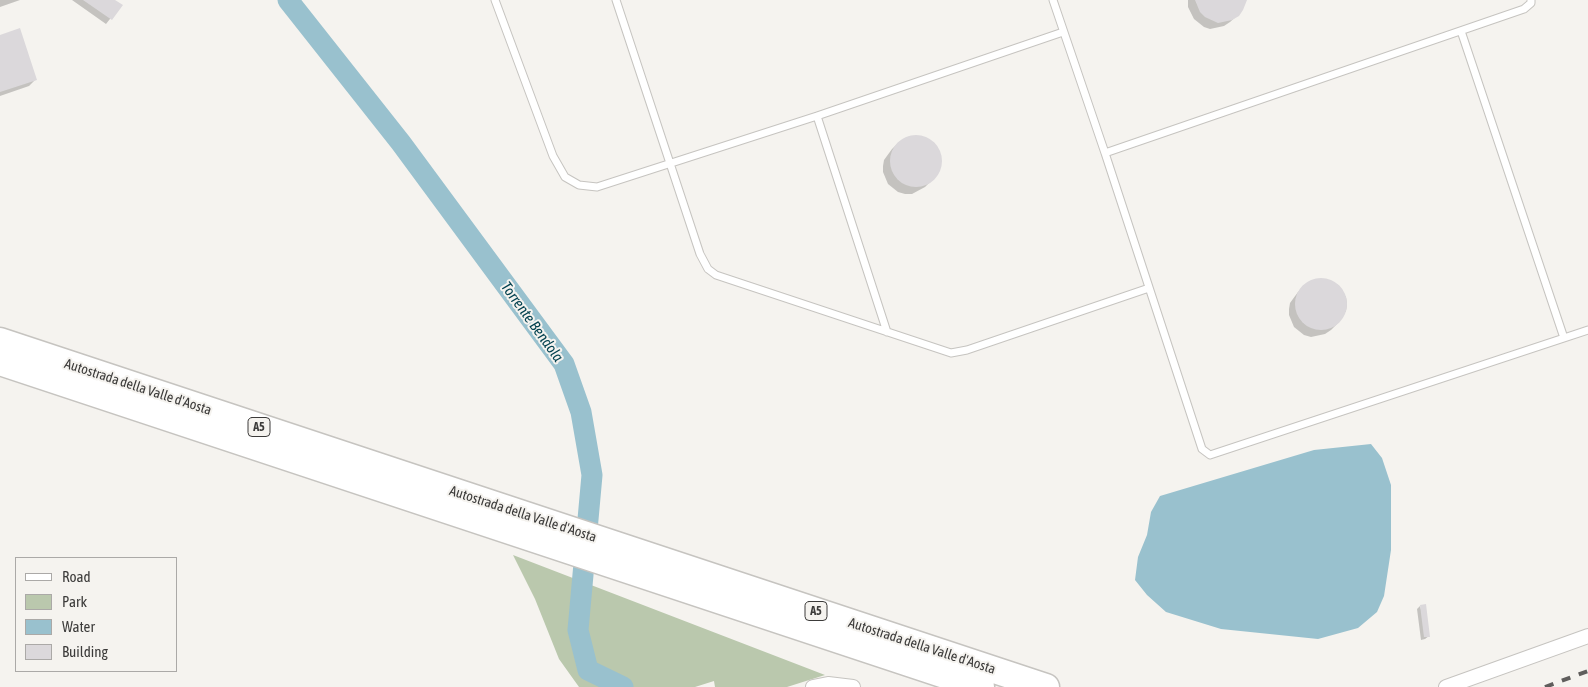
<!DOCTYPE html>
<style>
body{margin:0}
#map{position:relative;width:1588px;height:687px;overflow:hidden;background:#f5f3ef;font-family:"Asap Condensed",sans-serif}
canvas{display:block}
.legend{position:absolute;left:15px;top:557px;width:162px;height:115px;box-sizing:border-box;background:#f5f3ef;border:1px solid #aba9a7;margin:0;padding:6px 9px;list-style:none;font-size:15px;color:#3c3b3a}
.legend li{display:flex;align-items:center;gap:10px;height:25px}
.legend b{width:25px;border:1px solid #aba9a7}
</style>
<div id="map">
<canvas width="1588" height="687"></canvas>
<ul class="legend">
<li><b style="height:6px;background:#fff"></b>Road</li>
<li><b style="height:14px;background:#bac8ad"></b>Park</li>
<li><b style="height:14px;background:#99c1ce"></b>Water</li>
<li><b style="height:14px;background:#dbd8db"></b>Building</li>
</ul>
</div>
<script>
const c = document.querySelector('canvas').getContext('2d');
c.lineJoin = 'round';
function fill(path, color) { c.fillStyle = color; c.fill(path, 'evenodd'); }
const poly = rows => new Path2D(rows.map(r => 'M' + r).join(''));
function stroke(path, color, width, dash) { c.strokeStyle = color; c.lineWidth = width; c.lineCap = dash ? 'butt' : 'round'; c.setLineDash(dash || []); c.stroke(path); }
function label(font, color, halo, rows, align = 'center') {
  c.font = font + ' "Asap Condensed",sans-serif'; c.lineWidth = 4; c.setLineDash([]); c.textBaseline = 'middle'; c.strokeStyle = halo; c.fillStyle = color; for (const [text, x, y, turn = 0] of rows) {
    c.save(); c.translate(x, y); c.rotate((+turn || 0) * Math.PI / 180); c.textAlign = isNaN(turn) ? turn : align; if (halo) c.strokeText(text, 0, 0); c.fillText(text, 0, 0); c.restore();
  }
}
const green = poly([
 [513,555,825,675,787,687,715,687,714,681,695,687,579,687,559,659,535,599]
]);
const water = poly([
 [1371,444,1382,458,1391,485,1391,550,1384,596,1377,612,1358,628,1318,639,1221,629,1166,612,1147,595,1135,580,1138,557,1147,535,1151,512,1160,496,1314,450]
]);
const shadow = poly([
 [0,0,20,0,0,7],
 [72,0,113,0,121,5,106,24],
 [1188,0,1246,0,1238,15,1230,22,1224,26,1210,29,1204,27,1194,19,1188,7],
 [0,36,35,80,29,86,0,96],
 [910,136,922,137,932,142,940,154,941,161,937,175,925,187,912,194,905,194,898,192,888,184,883,172,883,166,884,160,892,149,899,142],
 [1316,279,1322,279,1333,282,1338,285,1346,297,1347,304,1346,311,1338,323,1331,330,1325,334,1311,337,1304,335,1294,327,1289,315,1289,309,1290,303,1298,292,1305,285],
 [1420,606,1429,636,1425,639,1421,640,1417,609]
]);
const river = poly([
 [288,0,401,143,564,364,581,412,592,475,578,630,588,670,623,687]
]);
const building = poly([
 [83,0,115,0,123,5,112,20],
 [1195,0,1247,0,1243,10,1239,16,1232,20,1218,23,1205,17,1200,12],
 [20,28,37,80,0,92,0,35],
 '890 161a26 26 0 1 1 52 0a26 26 0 1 1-52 0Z',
 '1295 304a26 26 0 1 1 52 0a26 26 0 1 1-52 0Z',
 [1426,604,1430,637,1424,637,1420,605]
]);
const lane = poly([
 [495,0,553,156,565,177,579,185,597,187,817,116,1063,32],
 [616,0,700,254,708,269,716,275,951,353,967,350,1149,288],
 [1053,0,1105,153,1524,9,1531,3,1531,0],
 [817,116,887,332],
 [1105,153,1202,449,1210,455,1564,338,1461,31],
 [1564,338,1588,330]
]);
const street = poly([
 [813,687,828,684,853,687],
 [1446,687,1588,636]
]);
const highway = poly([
 [0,341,1046,687],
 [0,362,981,687]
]);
const rail = poly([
 [1545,687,1588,671]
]);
const shields = [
 [259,427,22],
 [816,611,22]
];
const shieldNames = [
 ["A5",259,427],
 ["A5",816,611]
];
const streetNames = [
 ["Autostrada della Valle d'Aosta",138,387,18],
 ["Autostrada della Valle d'Aosta",523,514,18],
 ["Autostrada della Valle d'Aosta",922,646,18]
];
const waterNames = [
 ["Torrente Bendola",532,322,54]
];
fill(green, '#bac8ad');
fill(water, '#99c1ce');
fill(shadow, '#0003');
stroke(river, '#99c1ce', 21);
fill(building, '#dbd8db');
stroke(lane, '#c6c4c0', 9);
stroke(street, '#c6c4c0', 16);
stroke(highway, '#c6c4c0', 29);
stroke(lane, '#fff', 7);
stroke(street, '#fff', 14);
stroke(highway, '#fff', 26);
stroke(rail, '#5f5d5c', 4, [9, 9]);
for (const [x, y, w] of shields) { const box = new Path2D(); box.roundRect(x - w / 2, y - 9.5, w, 19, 4); c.fillStyle = '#f5f3ef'; c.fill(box); stroke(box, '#3c3b3a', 1); }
label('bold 12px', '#3c3b3a', null, shieldNames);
label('14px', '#3c3b3a', '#f5f3ef', streetNames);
label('italic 15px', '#044250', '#f5f3ef', waterNames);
</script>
